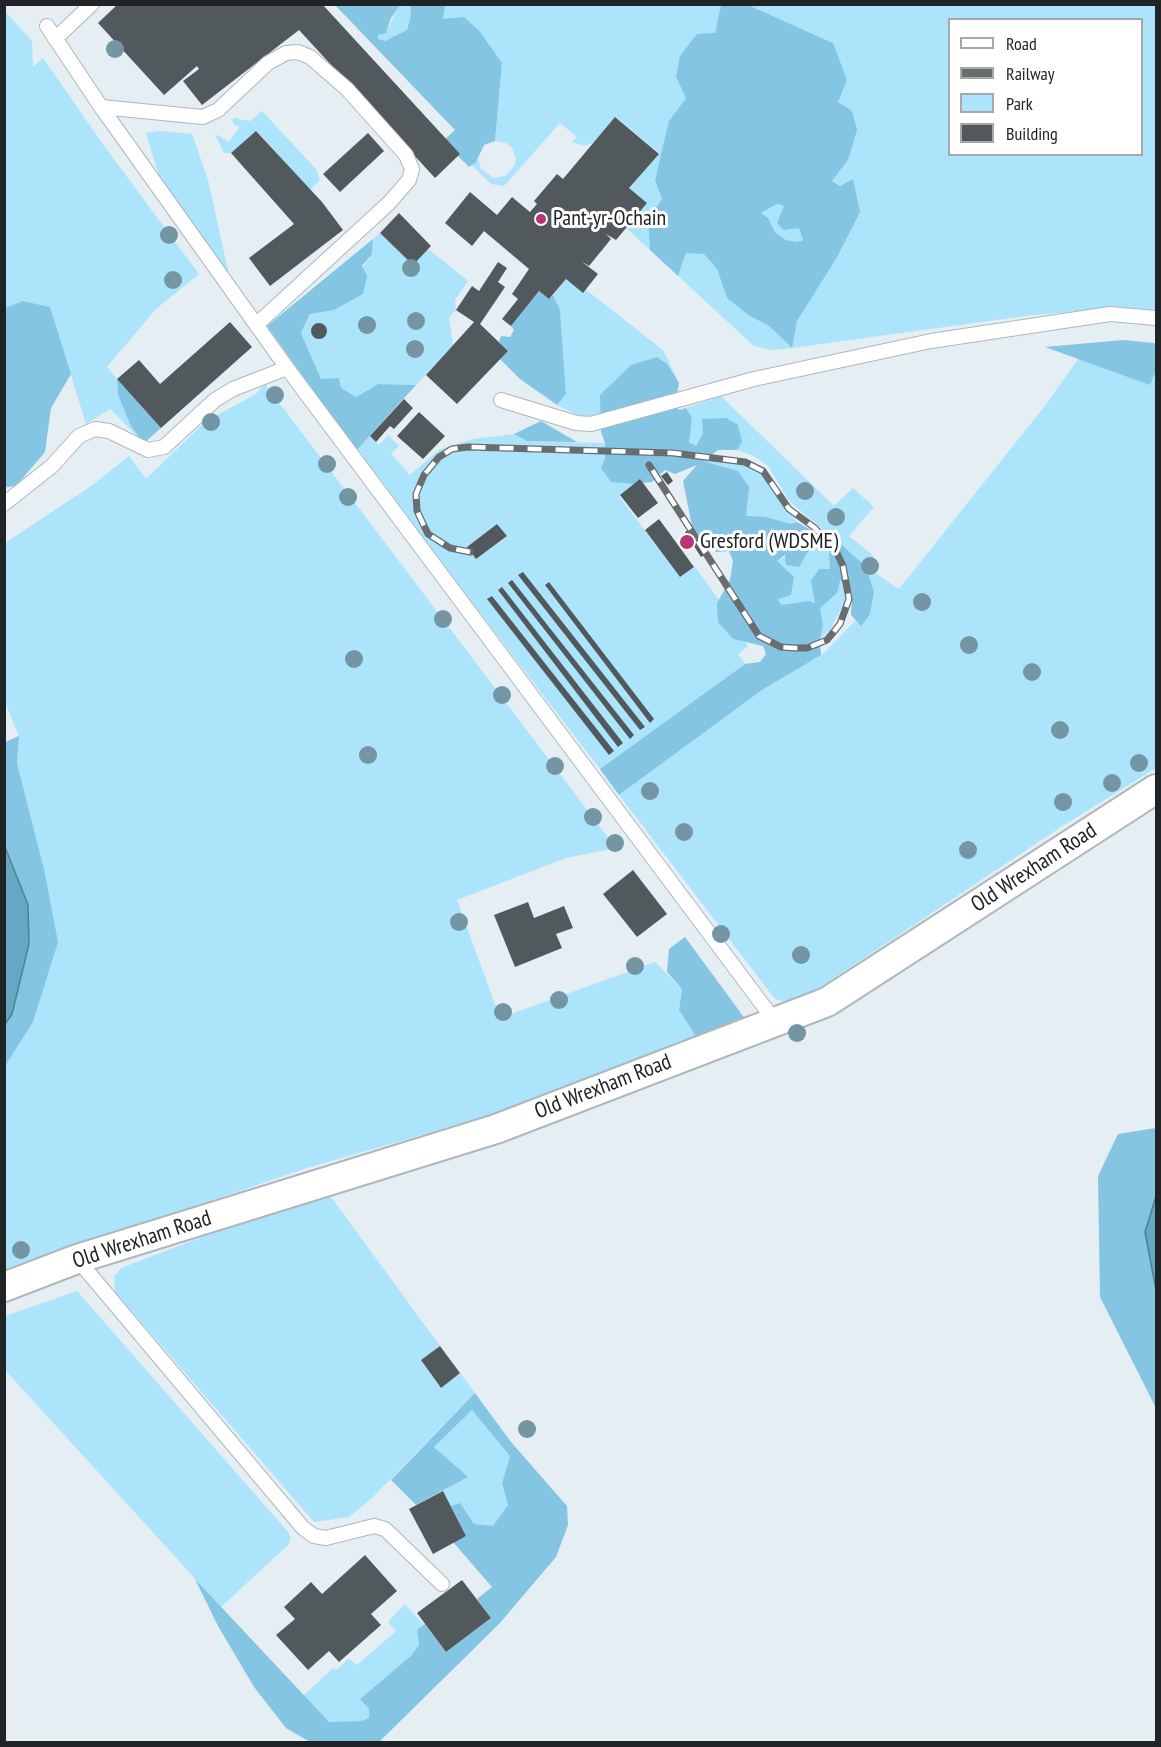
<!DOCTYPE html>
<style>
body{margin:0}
#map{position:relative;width:1161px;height:1747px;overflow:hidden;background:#e5eef2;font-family:"PT Sans Narrow",sans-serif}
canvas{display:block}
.frame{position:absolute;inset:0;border:6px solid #212426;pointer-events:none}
.legend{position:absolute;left:948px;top:18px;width:195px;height:138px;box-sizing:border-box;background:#fff;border:2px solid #a6a7a8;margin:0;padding:8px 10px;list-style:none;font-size:18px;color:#212426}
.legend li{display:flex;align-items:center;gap:12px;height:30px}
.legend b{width:30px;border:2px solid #a6a7a8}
</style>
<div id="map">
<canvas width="1161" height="1747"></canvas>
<div class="frame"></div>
<ul class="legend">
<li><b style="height:8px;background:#fff"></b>Road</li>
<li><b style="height:8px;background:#686d70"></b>Railway</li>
<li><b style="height:16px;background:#ace4fc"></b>Park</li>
<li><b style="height:16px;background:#52595c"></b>Building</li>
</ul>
</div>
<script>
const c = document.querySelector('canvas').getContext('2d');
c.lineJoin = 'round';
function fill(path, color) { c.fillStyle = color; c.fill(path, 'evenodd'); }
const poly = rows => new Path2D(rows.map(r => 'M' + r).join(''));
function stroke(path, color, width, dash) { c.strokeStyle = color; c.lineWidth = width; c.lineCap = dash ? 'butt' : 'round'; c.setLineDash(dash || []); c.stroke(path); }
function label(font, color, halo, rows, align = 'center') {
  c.font = font + ' "PT Sans Narrow",sans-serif'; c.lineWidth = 6; c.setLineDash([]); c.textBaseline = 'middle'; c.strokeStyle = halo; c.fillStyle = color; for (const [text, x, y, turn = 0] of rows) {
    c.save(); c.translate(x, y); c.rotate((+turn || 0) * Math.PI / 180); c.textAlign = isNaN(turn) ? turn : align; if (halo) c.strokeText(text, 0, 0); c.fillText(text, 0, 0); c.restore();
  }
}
const green = poly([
 [445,4,721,5,715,33,676,77,686,98,669,121,663,145,655,181,662,199,648,219,650,250,626,228,647,203,629,188,659,153,616,117,593,143,584,146,572,142,577,137,560,123,504,186,491,184,471,164,478,159,481,169,494,178,505,176,515,165,516,158,512,148,506,143,495,141,502,63,443,19],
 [399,5,410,5,411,15,407,30,385,41,378,39,378,34,386,33],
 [748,5,1156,5,1156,311,1112,309,1033,315,792,348,771,350,754,346,678,276,686,253,704,254,717,269,727,298,748,315,769,326,791,347,797,321,836,259,853,179,840,186,832,181,848,160,838,102,833,43],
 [950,20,1142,20,1142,154,950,154],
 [4,10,32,41,33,67,43,58,105,147,199,274,156,309,107,367,117,379,118,395,144,443,110,409,86,424,50,307,23,301,5,308],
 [262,111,316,169,320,180,310,190,257,131,231,153,224,153,215,134,229,142,239,127,233,123,233,118,250,121],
 [159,131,192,134,208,180,231,284,159,176,146,133],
 [777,204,784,206,800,227,803,239,796,242,786,240,775,232,768,218,761,213],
 [380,233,431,251,468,281,455,300,456,310,449,318,453,345,416,385,378,384,356,397,321,379,301,333,310,314,334,310,372,254,373,239],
 [566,279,582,292,585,289,663,350,679,383,668,365,602,418,577,415,557,405,566,394,560,310,553,295],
 [1079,358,1149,384,1156,370,1156,768,1061,827,795,1004,775,999,619,795,762,690,825,652,855,621,861,625,841,545,789,501,768,466,754,456,737,450,742,442,703,433,696,446,688,441,692,419,686,408,721,396,834,506,853,488,874,507,849,536,874,556,866,567,899,589,1044,407],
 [265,384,616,848,566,858,457,900,500,1018,655,962,682,989,679,1010,698,1040,487,1116,307,1168,5,1271,4,1066,33,1022,44,869,17,763,19,736,5,702,5,543,91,486,129,456,146,479,206,421,256,394],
 [514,434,527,441,605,443,605,459,634,484,619,496,680,577,695,567,719,600,717,603,733,639,745,642,748,646,738,654,745,664,600,769,404,514,394,497,356,451,370,436,379,445,388,435,399,446,391,454,410,475,440,449,473,439],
 [497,524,507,537,476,559,467,547],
 [705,459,743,464,761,473,797,522,791,524,766,517,746,517,746,505,702,461],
 [811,530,831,550,830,570,816,604,781,605,777,599,777,561,814,541],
 [840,581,844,581,846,600,830,630,820,639,823,625,820,607],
 [326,1190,440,1346,421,1360,440,1387,460,1373,475,1393,372,1498,349,1517,314,1522,115,1292,114,1277,121,1268],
 [77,1291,289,1533,291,1538,288,1545,221,1607,5,1370,5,1316],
 [472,1410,510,1456,502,1483,508,1505,493,1527,474,1524,451,1506,443,1491,467,1477,434,1447],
 [405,1604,424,1625,417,1631,419,1645,411,1657,360,1699,369,1709,370,1718,361,1721,329,1722,303,1696,333,1668,336,1670,349,1659,357,1665,396,1631,388,1622]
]);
const forest = poly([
 [335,5,400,5,391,18,386,33,378,35,378,39,385,41,407,30,411,15,410,5,445,5,443,19,464,17,480,32,502,63,495,141,484,145,476,162,469,167,458,156,460,154,445,139,455,130],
 [721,5,748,5,833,43,847,80,838,102,852,111,857,130,848,160,832,181,840,186,853,179,860,212,836,259,797,321,792,348,769,326,748,315,727,298,717,269,704,254,686,253,678,276,650,250,648,219,662,199,655,181,663,145,669,121,686,98,676,77,680,56,697,34,715,33],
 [777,204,784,206,777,223,784,230,799,228,803,240,796,242,786,240,775,232,768,218,761,213],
 [373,239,372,254,362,266,367,276,363,294,334,310,310,314,301,333,321,379,339,378,341,388,356,397,378,384,416,385,356,451,267,326],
 [539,291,549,299,553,295,560,310,566,394,557,405,520,379,500,359,508,351,499,342,501,336,510,337,514,330,511,326],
 [23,301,50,307,71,374,51,408,45,452,16,486,5,487,5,308],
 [1123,340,1154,343,1156,348,1156,370,1150,385,1045,347],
 [657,357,668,365,679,383,675,405,679,410,686,408,692,418,689,442,696,446,703,433,702,419,726,418,738,425,742,442,737,450,718,450,703,461,738,471,749,487,746,516,766,517,791,524,797,522,811,530,814,541,799,567,786,565,785,555,777,561,794,577,791,595,778,599,781,605,810,601,815,604,811,581,819,569,830,569,829,554,834,544,824,529,866,567,874,592,870,614,861,626,851,615,852,597,849,582,840,581,837,593,820,608,823,625,820,639,821,655,762,690,619,795,600,769,745,664,760,662,766,654,763,646,733,639,718,622,717,603,730,580,733,561,729,551,717,552,708,548,692,526,683,481,697,465,675,474,665,470,652,482,634,484,611,482,601,468,605,459,605,443,601,432,600,395,631,365],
 [117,379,161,428,144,443,131,426,118,395],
 [541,421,577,442,527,441,514,434],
 [19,736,17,763,44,869,58,942,33,1022,5,1066,5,1024,12,1013,29,944,28,905,5,844,5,742],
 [685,937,746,1020,698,1040,679,1010,682,989,667,972,669,949],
 [1156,1128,1156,1196,1145,1232,1156,1290,1156,1408,1100,1297,1098,1176,1118,1134],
 [475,1393,511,1442,567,1506,568,1525,556,1557,499,1624,379,1742,310,1742,286,1728,254,1687,218,1626,195,1579,329,1722,361,1721,369,1718,369,1709,360,1699,411,1656,419,1645,417,1630,425,1624,446,1652,491,1618,477,1599,492,1587,453,1542,466,1536,451,1506,460,1503,474,1524,493,1526,508,1505,502,1483,510,1456,472,1410,434,1447,468,1477,416,1505,391,1480]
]);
const water = poly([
 [4,844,28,905,29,944,12,1014,5,1024,4,844],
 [1156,1196,1156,1290,1145,1232,1156,1196]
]);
const building = poly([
 [118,4,322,4,460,154,435,178,299,30,202,105,183,81,199,69,197,66,164,95,98,23],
 [615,117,659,154,629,188,647,203,616,240,606,234,611,239,589,266,581,261,598,274,583,293,566,279,549,299,539,291,511,326,502,319,518,299,512,294,529,269,484,231,472,246,445,223,470,192,497,215,512,197,530,212,537,204,534,201,557,174,563,179],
 [256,131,322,202,343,230,270,286,249,258,294,224,231,153],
 [368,133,384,151,340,192,323,174],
 [399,213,431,246,413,265,380,233],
 [498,262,507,268,498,282,505,287,480,324,508,351,457,404,426,375,474,322,456,310,472,286,479,291],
 [230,322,252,347,161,428,117,379,139,360,160,384],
 '311 331a8 8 0 1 1 16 0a8 8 0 1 1-16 0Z',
 [404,399,413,408,394,429,390,426,376,442,370,436],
 [419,412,445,436,423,459,397,436],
 [667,472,673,481,668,485,661,476],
 [640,479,658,503,638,518,620,495],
 [659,519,694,567,680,577,645,530],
 [497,524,507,536,476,559,467,547],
 [692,528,708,553,701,557,685,532],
 [523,572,645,727,640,730,518,575],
 [512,580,634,735,630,739,508,583],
 [549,582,654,719,650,723,545,585],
 [502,587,623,743,618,747,498,590],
 [492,596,614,751,609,755,487,599],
 [633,870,667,914,637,937,603,894],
 [528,902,534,918,564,906,573,928,556,934,562,948,515,967,494,915],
 [440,1346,460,1373,441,1388,421,1360],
 [443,1491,466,1536,433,1554,409,1509],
 [365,1555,397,1591,371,1614,381,1625,339,1662,329,1651,308,1670,276,1635,295,1619,284,1607,311,1582,322,1594],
 [462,1580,491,1618,446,1652,417,1613]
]);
const lane = poly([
 [47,26,101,107,287,368,774,1020],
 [55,39,92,4],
 [101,107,203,117,218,110,268,63,286,53,298,52,310,57,347,89,406,155,412,169,409,180,389,203,256,325],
 [501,400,576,423,591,424,754,379,931,341,1110,314,1156,318],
 [4,504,52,466,79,436,95,429,109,431,148,450,164,447,215,400,233,389,287,368],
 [77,1259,303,1528,314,1536,326,1538,374,1526,385,1529,442,1584]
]);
const street = poly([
 [4,1287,77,1259,496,1129,827,1002,1156,789]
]);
const rail = poly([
 [470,552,450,548,428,534,417,511,416,494,424,475,439,457,452,449,468,447,673,453,745,462,763,471,789,509,815,528,837,553,843,566,849,599,840,624,827,640,807,648,794,648,781,647,759,636,649,465]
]);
const trees = [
 [115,49],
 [169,235],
 [411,268],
 [173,280],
 [416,321],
 [367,325],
 [415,349],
 [275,395],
 [211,422],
 [327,464],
 [805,491],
 [348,497],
 [836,517],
 [870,566],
 [922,602],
 [443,619],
 [969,645],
 [354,659],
 [1032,672],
 [502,695],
 [1060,730],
 [368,755],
 [1139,763],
 [555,766],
 [1112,783],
 [650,791],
 [1063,802],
 [593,817],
 [684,832],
 [615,843],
 [968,850],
 [459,922],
 [721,934],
 [801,955],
 [635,966],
 [559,1000],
 [503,1012],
 [797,1033],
 [21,1250],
 [527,1429]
];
const markers = [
 [541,219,6,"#b93377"],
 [687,542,8,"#b93377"]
];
const poiNames = [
 ["Pant-yr-Ochain",553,219],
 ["Gresford (WDSME)",700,542]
];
const streetNames = [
 ["Old Wrexham Road",1034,868,-33],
 ["Old Wrexham Road",603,1087,-21],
 ["Old Wrexham Road",142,1240,-18]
];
fill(green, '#ace4fc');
fill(forest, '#83c5e3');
fill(water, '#66a8c4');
stroke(water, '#518095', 1.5);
fill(building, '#52595c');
stroke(lane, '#afb7bb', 16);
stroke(street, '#afb7bb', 32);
stroke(lane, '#fff', 14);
stroke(street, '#fff', 28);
stroke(rail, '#686d70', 7);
stroke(rail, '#fff', 4.5, [14]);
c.fillStyle = '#7495a3';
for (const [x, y] of trees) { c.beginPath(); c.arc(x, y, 9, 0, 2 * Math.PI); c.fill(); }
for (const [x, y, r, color] of markers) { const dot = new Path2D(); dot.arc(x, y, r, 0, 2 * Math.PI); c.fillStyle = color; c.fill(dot); stroke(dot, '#fff', 2); }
label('22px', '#212426', '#fff', poiNames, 'left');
label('22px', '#212426', '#fff', streetNames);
</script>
